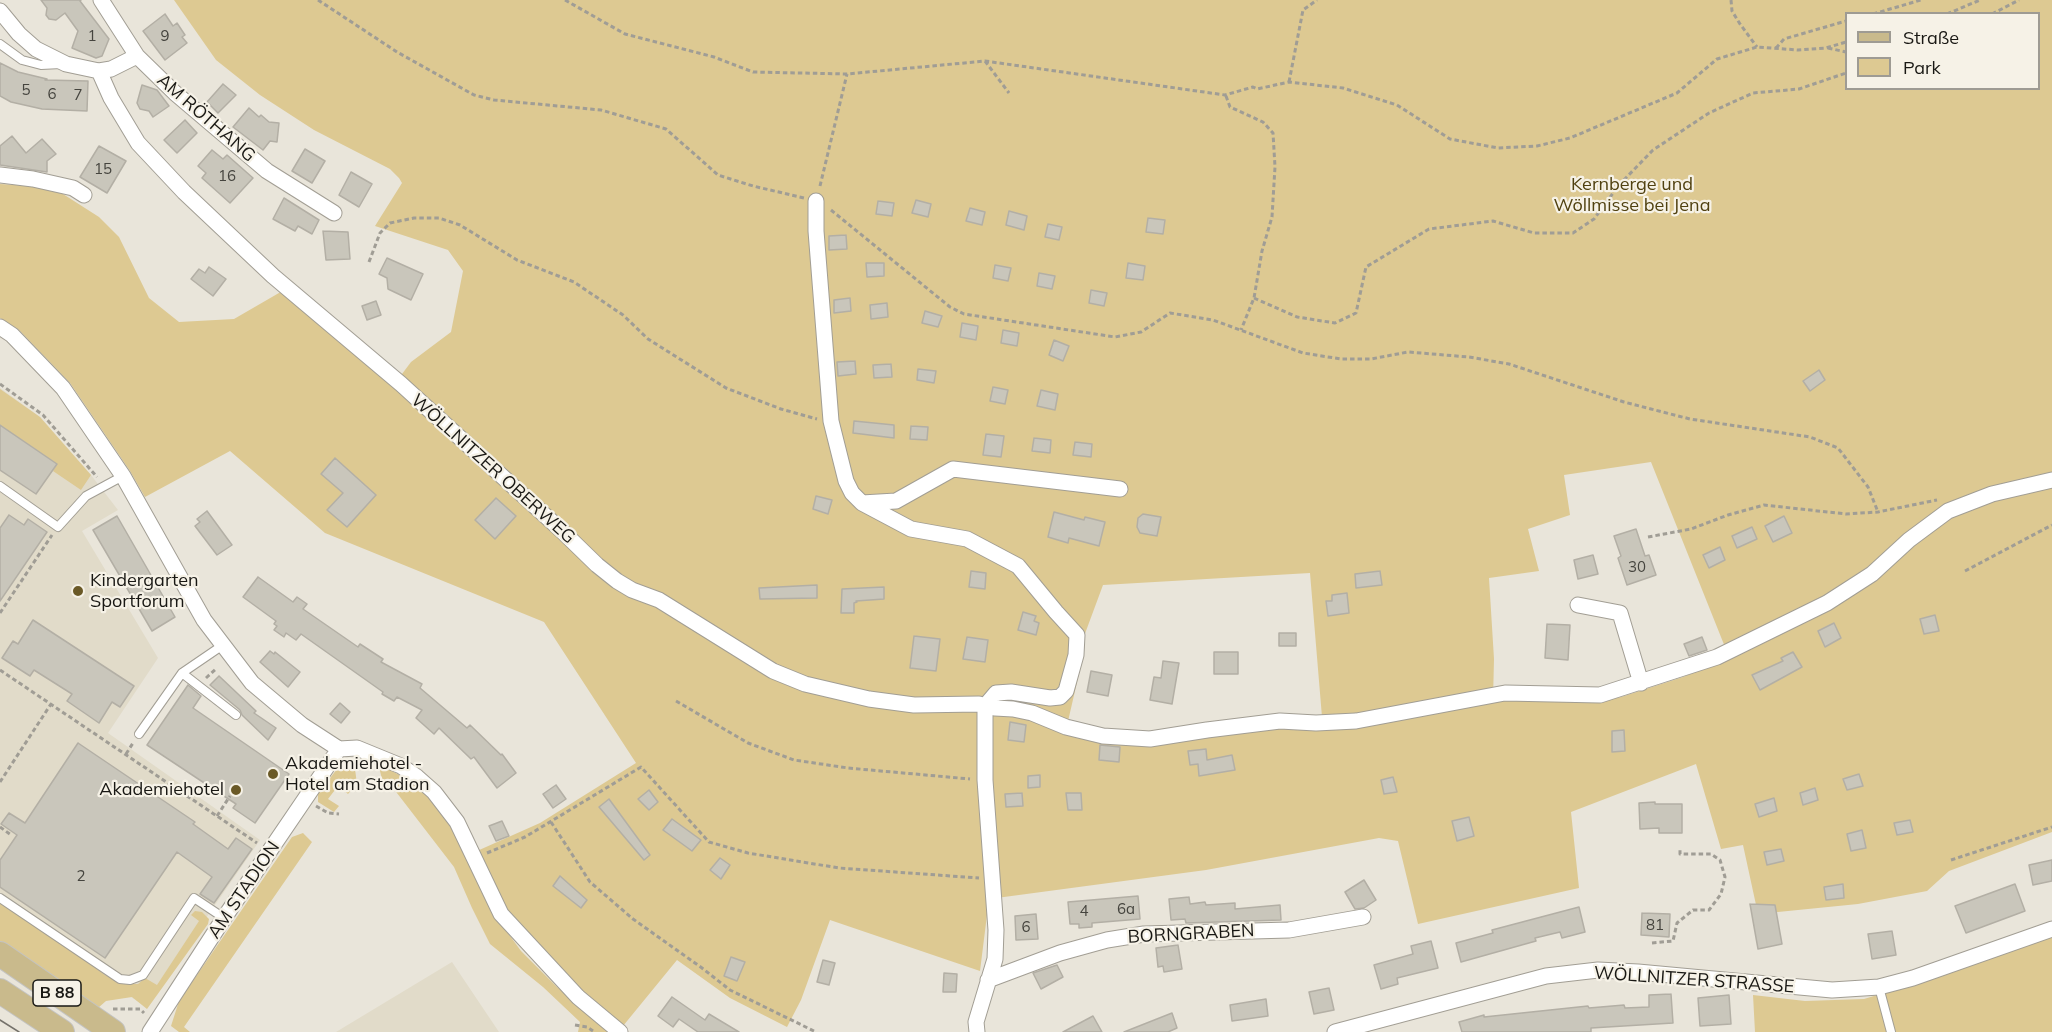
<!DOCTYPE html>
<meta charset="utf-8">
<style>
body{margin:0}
#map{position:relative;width:2052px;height:1032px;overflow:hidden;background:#e9e5da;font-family:Mulish,sans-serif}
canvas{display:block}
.legend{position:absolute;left:1845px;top:12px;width:195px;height:78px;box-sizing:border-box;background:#f6f2e7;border:2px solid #9e9b93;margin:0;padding:8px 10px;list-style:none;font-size:18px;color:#191814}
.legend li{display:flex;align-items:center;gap:12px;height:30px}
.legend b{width:30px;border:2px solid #9e9b93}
</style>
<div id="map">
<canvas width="2052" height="1032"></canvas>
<ul class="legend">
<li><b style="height:8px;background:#c9ba8c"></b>Straße</li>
<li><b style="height:16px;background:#ddc992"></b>Park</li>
</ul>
</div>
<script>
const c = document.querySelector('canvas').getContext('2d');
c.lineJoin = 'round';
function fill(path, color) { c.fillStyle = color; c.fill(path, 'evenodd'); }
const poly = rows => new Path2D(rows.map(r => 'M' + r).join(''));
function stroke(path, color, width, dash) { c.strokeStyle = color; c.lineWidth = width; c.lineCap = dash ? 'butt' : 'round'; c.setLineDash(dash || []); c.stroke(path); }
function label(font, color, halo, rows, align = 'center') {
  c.font = font + ' Mulish,sans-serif'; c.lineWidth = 4.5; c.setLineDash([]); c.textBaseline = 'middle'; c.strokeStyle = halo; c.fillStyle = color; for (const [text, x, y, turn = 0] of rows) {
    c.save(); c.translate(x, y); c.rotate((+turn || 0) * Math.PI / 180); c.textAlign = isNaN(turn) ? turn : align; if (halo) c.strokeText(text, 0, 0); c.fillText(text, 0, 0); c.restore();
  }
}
const built = poly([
 [0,388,40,417,91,475,118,510,82,531,158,658,108,733,260,840,145,1006,0,913],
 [452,962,499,1032,336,1032]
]);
const green = poly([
 [174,0,2052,0,2052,832,1949,871,1927,891,1858,904,1758,914,1743,845,1721,849,1696,764,1571,812,1579,888,1418,924,1398,841,1379,838,1206,870,989,899,980,971,830,920,801,1000,787,1027,730,998,677,960,623,1026,544,959,499,900,477,851,540,823,636,763,544,622,325,533,230,451,145,497,130,471,70,383,19,330,0,318,0,184,31,186,63,194,99,217,119,237,149,298,179,322,234,319,291,286,399,378,411,362,451,332,463,271,448,250,375,226,402,183,399,178,390,169,314,130,260,95,216,60],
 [1846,14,2038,14,2038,88,1846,88],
 [1651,462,1729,657,1683,677,1621,697,1596,702,1530,699,1493,700,1494,659,1489,578,1539,571,1528,529,1570,515,1564,475],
 [1310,573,1323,729,1277,726,1094,739,1066,730,1083,656,1083,639,1103,585],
 [0,389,40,417,91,475,81,490,53,471,57,464,0,425],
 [349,759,355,769,357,784,348,794,338,786,328,799,339,806,334,812,318,802,318,794,343,761],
 [381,765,416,784,449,819,497,918,521,951,557,987,614,1032,578,1032,580,1022,543,987,490,944,472,908,454,867,390,784,383,783,380,771],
 [303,833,312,842,184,1027,190,1032,179,1032,171,1026,179,1001,292,837],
 [0,901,77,954,105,975,122,984,138,984,145,978,157,985,199,921,191,915,195,911,202,912,209,919,208,924,147,1009,132,997,106,1001,98,1008,0,945],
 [2052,935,2052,1032,1755,1032,1753,995,1805,1001,1864,999,1950,973]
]);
const building = poly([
 [41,0,81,0,80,1,109,39,102,56,96,58,72,48,78,31,65,13,56,20,49,19,46,15,47,8,41,0],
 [165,14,173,26,177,23,185,35,182,37,187,43,165,60,143,31,165,14],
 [0,63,18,72,47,79,45,80,88,81,87,111,42,109,11,102,0,96,0,63],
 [223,84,236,95,218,113,207,102,223,84],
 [142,85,157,90,169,106,153,117,149,111,140,109,137,103,142,85],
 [249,108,259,117,261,115,269,122,279,123,277,142,270,141,263,150,233,127,249,108],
 [185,120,197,133,177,153,164,140,185,120],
 [12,136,26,153,42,139,56,154,47,161,47,172,0,165,0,146,12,136],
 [99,146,126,161,107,193,80,177,99,146],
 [305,149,325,161,312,183,292,171,305,149],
 [212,150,223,159,227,155,253,178,230,203,202,178,206,173,198,166,212,150],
 [351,172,372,184,359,207,339,195,351,172],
 [284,198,319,220,312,234,298,226,295,231,273,219,284,198],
 [916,200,931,204,928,217,912,213,916,200],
 [878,201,894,203,892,216,876,214,878,201],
 [970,208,985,212,982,225,966,221,970,208],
 [1009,211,1027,216,1024,230,1006,225,1009,211],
 [1148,218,1165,220,1163,234,1146,232,1148,218],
 [1048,224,1062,227,1059,240,1045,237,1048,224],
 [323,231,348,232,350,259,326,260,323,231],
 [846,235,847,249,829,250,829,236,846,235],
 [387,258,423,274,411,300,388,289,387,278,379,274,387,258],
 [866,263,884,263,884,276,867,277,866,263],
 [1128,263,1145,266,1143,280,1126,278,1128,263],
 [995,265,1011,268,1008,281,993,278,995,265],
 [209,267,226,279,213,296,191,279,199,269,205,273,209,267],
 [1039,273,1055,276,1052,289,1037,286,1039,273],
 [1091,290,1107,293,1104,306,1089,303,1091,290],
 [850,298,851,311,834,313,834,300,850,298],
 [376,301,381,315,367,320,362,306,376,301],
 [887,303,888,317,871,319,870,305,887,303],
 [925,311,942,316,938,327,922,323,925,311],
 [962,323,978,326,976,340,960,337,962,323],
 [1003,330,1019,333,1017,346,1001,343,1003,330],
 [1054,340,1069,346,1063,361,1049,355,1054,340],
 [855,361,856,374,838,376,837,362,855,361],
 [891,364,892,377,874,378,873,365,891,364],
 [918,369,936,371,934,383,917,380,918,369],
 [1819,370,1825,380,1810,391,1803,381,1819,370],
 [993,387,1008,390,1005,404,990,401,993,387],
 [1041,390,1058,394,1055,410,1037,406,1041,390],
 [854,421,894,425,894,438,853,433,854,421],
 [0,425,57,464,36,494,0,470,0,425],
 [911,426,928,427,927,440,910,439,911,426],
 [986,434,1004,436,1001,457,983,455,986,434],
 [1034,438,1051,440,1050,453,1032,451,1034,438],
 [1075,442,1092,444,1091,457,1073,455,1075,442],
 [335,458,376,495,347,527,327,510,343,493,321,474,335,458],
 [816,496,832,500,828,514,813,509,816,496],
 [496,498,516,516,495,539,475,520,496,498],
 [207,511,232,545,217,555,195,526,200,522,197,519,207,511],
 [1054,512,1084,520,1085,517,1105,522,1099,546,1069,538,1068,543,1048,537,1054,512],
 [1143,514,1161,517,1157,536,1140,533,1137,527,1138,518,1143,514],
 [9,515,24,525,28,519,47,532,0,601,0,528,9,515],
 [117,516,175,617,152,631,93,530,117,516],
 [1784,516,1792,533,1773,542,1765,526,1784,516],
 [1752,527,1757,539,1737,548,1732,536,1752,527],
 [1636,529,1645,556,1649,555,1656,575,1627,585,1618,558,1621,556,1614,536,1636,529],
 [1720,547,1725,560,1709,568,1703,555,1720,547],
 [1593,555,1598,574,1578,579,1574,560,1593,555],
 [971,571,986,573,985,589,969,587,971,571],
 [1380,571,1382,585,1356,588,1355,574,1380,571],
 [258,577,293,602,297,597,307,604,303,609,358,647,360,644,383,659,381,662,422,684,420,688,467,728,470,725,501,755,502,754,516,773,497,788,474,757,471,759,439,728,434,734,416,718,422,710,397,697,394,701,382,694,383,692,301,634,296,640,286,633,284,637,274,630,277,626,274,624,276,621,243,597,258,577],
 [817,585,817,598,760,599,759,588,817,585],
 [884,587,884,599,856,601,857,602,854,603,854,613,841,613,842,589,884,587],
 [1347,593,1349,613,1328,616,1326,601,1332,601,1332,595,1347,593],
 [1023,612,1036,616,1034,621,1039,623,1036,635,1018,630,1023,612],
 [1935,615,1939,631,1924,634,1920,619,1935,615],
 [33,620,134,686,120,707,112,702,99,723,67,701,72,694,34,670,30,676,2,658,13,641,18,644,33,620],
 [1834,623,1841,638,1825,647,1818,631,1834,623],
 [1547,624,1570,625,1568,660,1545,658,1547,624],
 [1279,633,1296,633,1296,646,1279,646,1279,633],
 [914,636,940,639,936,671,910,668,914,636],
 [967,637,988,640,985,662,963,659,967,637],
 [1702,637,1707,650,1689,656,1684,644,1702,637],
 [270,651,274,654,275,652,300,672,288,687,260,662,270,651],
 [1214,652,1238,652,1238,674,1214,674,1214,652],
 [1793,652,1802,667,1760,690,1752,675,1783,661,1781,658,1793,652],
 [1163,661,1179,663,1172,704,1150,700,1154,677,1161,678,1163,661],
 [1091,671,1112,675,1108,696,1087,692,1091,671],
 [219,676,256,711,254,713,276,728,268,740,242,715,240,710,210,685,219,676],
 [188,685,201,696,193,708,289,774,255,823,233,808,236,804,147,745,188,685],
 [340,703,350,712,341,723,330,714,340,703],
 [1010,722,1026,725,1024,742,1008,740,1010,722],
 [1624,730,1625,751,1612,752,1612,731,1624,730],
 [78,743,195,822,193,824,228,849,236,838,252,849,214,903,200,894,212,877,177,852,105,958,0,887,0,860,17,835,1,824,9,813,25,823,78,743],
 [1100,745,1120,747,1119,762,1099,760,1100,745],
 [1206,749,1207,760,1232,755,1235,770,1199,776,1198,764,1190,765,1188,751,1206,749],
 [1859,774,1863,786,1847,790,1843,779,1859,774],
 [1040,775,1040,787,1028,788,1028,776,1040,775],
 [1393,777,1397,792,1384,794,1381,780,1393,777],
 [556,785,566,799,553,808,543,794,556,785],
 [1815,788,1818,800,1803,805,1800,793,1815,788],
 [649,790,658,802,649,810,638,799,649,790],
 [1022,793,1023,806,1006,807,1005,794,1022,793],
 [1066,793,1081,793,1082,810,1068,810,1066,793],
 [1774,798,1777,811,1759,817,1755,804,1774,798],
 [609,799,650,855,644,860,599,807,609,799],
 [1655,802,1655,804,1682,804,1682,833,1659,833,1659,828,1640,829,1639,803,1655,802],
 [1469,817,1474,836,1457,841,1452,821,1469,817],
 [672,819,701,840,692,851,663,830,672,819],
 [1910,820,1913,832,1897,835,1894,823,1910,820],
 [502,821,509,836,496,841,489,826,502,821],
 [1862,830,1866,848,1851,851,1847,834,1862,830],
 [1781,849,1784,861,1767,865,1764,852,1781,849],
 [720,858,730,865,721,879,710,870,720,858],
 [2052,860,2052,881,2033,885,2029,865,2052,860],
 [560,876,587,900,581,908,553,886,560,876],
 [1364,880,1376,900,1364,908,1355,909,1345,892,1364,880],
 [1843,884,1844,898,1826,900,1824,887,1843,884],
 [2015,884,2025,911,1966,933,1955,906,2015,884],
 [1138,896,1140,919,1092,923,1092,927,1079,928,1079,924,1070,924,1068,902,1138,896],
 [1189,897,1190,904,1205,902,1206,905,1235,903,1235,909,1280,905,1281,920,1186,923,1185,919,1171,920,1169,899,1189,897],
 [1750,904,1775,905,1782,944,1758,949,1750,904],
 [1579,907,1585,932,1562,938,1560,932,1535,938,1536,941,1461,962,1456,943,1493,933,1492,930,1579,907],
 [1642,913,1670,914,1669,937,1641,935,1642,913],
 [1036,914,1038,939,1016,940,1015,916,1036,914],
 [1892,931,1896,955,1872,959,1868,934,1892,931],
 [1431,941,1438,968,1397,978,1398,984,1381,989,1374,965,1413,954,1411,946,1431,941],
 [1178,945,1182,969,1164,972,1163,966,1158,967,1156,948,1178,945],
 [731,957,745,962,737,981,724,976,731,957],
 [823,960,835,963,829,985,817,982,823,960],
 [1057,965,1063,977,1041,989,1033,973,1057,965],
 [944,973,957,974,956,992,943,992,944,973],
 [1329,988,1334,1010,1314,1014,1309,992,1329,988],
 [1671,994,1673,1023,1591,1028,1591,1032,1462,1032,1459,1022,1484,1015,1484,1017,1588,1006,1589,1008,1624,1005,1625,1008,1649,1007,1649,995,1671,994],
 [1729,995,1731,1024,1700,1026,1698,998,1729,995],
 [672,997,705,1020,709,1014,739,1032,698,1032,679,1019,673,1027,658,1016,672,997],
 [1266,999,1268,1016,1232,1021,1230,1005,1266,999],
 [1172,1013,1177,1028,1168,1032,1124,1032,1172,1013],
 [1093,1016,1102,1032,1063,1032,1093,1016]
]);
const path = poly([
 [318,0,397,52,474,95,494,100,601,110,666,129,718,175,753,186,804,198],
 [565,0,625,34,714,57,753,72,847,74,985,61,1225,95,1253,87,1257,89,1289,82,1343,88,1397,105,1450,139,1498,148,1537,146,1570,138,1677,93,1717,59,1757,47,1798,50,1826,48,1846,42],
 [1731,0,1732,11,1740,24,1757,47],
 [1873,14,1921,0],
 [1947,14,1980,0],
 [1992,14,2019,0],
 [1776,48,1784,39,1846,21],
 [1828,48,1846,52],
 [985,61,1009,93],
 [1289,82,1303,10,1317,0],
 [1226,96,1230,107,1263,122,1273,133,1275,167,1272,217,1262,251,1254,298,1241,330],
 [820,186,847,74],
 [831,210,950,307,964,314,1115,337,1141,332,1170,313,1213,320,1303,353,1341,359,1371,359,1408,352,1469,357,1509,364,1624,402,1690,419,1810,437,1838,448,1868,487,1878,512],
 [369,262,380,233,390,223,414,218,439,218,460,225,517,260,574,282,623,315,648,339,726,388,781,409,817,419],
 [1254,298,1297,317,1335,323,1356,313,1366,267,1429,229,1493,221,1534,233,1573,233,1594,219,1619,185,1653,150,1709,113,1753,93,1799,89,1846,73],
 [0,384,43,415,97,477],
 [1648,537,1691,529,1728,515,1764,505,1846,514,1878,512,1937,500],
 [1965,571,2052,525],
 [0,613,52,535],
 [0,670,257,843],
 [206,678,216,669],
 [676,701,748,743,794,760,848,768,970,779],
 [126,754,133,743],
 [0,782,51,704],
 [316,806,328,813,339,814],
 [217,816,230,796],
 [551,822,590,882,633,919,702,968,730,990,816,1032],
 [0,827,11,835],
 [487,853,525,837,641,767,709,842,748,853,839,868,979,878],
 [1951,860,2052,827],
 [1652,943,1673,941,1677,923,1693,910,1709,910,1721,894,1725,877,1720,860,1711,854,1680,854,1680,848],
 [113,1009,140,1009,144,1013],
 [575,1025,587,1027,593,1031]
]);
const lane = poly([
 [0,44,22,60,41,65,61,64],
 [0,486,58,527,86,496,123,476],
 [182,673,236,715],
 [139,734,182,673,223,645],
 [0,898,120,979,130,980,143,975,194,898,224,918],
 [1879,987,1891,1032]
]);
const street = poly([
 [101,0,137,56,175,93,267,171,334,213],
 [0,11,19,34,36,49,66,64,99,71,111,69,137,56],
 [99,71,111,98,138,143,184,192,273,276,401,384,561,530,597,565,617,581,632,590,659,600,773,671,805,684,869,699,914,705,979,704,995,708,1013,709,1032,713,1066,727,1103,736,1150,739,1207,730,1280,721,1316,723,1356,721,1505,693,1600,695,1717,657,1827,603,1872,574,1909,540,1948,511,1992,494,2052,480],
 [0,175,33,179,73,188,84,195],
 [816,201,816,231,831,421,846,481,852,493,862,503,911,529,967,539,1018,566,1056,612,1077,635,1076,655,1066,691,1060,697,1050,698,1011,692,996,693,985,706,985,780,996,930,995,959,976,1022,977,1032],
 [0,327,12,335,63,388,123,476,204,620,252,683,302,725,339,749,357,748,401,766,417,777,434,792,457,822,501,914,578,997,620,1032],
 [862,503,896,501,953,469,1120,489],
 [1578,605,1620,613,1641,683],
 [988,980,1060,953,1107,940,1144,934,1289,930,1363,917],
 [150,1032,224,918,339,749],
 [1335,1032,1546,976,1598,970,1638,972,1832,990,1879,987,1913,978,2052,929]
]);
const primary = poly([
 [0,954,113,1032],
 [0,991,62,1032]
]);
const tram = poly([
 [0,1020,19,1032]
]);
const markers = [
 [78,591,6,"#6a5926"],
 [273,774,6,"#6a5926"],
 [236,790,6,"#6a5926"]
];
const numberNames = [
 ["1",92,36],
 ["9",165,36],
 ["5",26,90],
 ["6",52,94],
 ["7",78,95],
 ["15",103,169],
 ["16",227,176],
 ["30",1637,567],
 ["2",81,876],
 ["6a",1126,909],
 ["4",1084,911],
 ["81",1655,925],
 ["6",1026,927]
];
const shields = [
 [57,993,48]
];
const shieldNames = [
 ["B 88",57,993]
];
const streetNames = [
 ["AM RÖTHANG",206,118,41],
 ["WÖLLNITZER OBERWEG",493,469,42],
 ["AM STADION",244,890,-56],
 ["BORNGRABEN",1191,934,-3],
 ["WÖLLNITZER STRASSE",1694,980,4]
];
const parkNames = [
 ["Kernberge und",1632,185],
 ["Wöllmisse bei Jena",1632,206]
];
const poiNames = [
 ["Kindergarten",90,581],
 ["Sportforum",90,602],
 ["Akademiehotel -",285,764],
 ["Hotel am Stadion",285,785],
 ["Akademiehotel",224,790,"right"]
];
fill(built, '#e1dbc9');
fill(green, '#ddc992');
fill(building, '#c9c6bb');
stroke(building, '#b3afa5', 1.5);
stroke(lane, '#a29e94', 10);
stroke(street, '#a29e94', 17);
stroke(primary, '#c3c3c2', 26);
stroke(path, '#a09d95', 3, [4.5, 3]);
stroke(lane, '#fff', 8);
stroke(street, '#fff', 15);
stroke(primary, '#c9ba8c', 24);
stroke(tram, '#74716a', 1.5);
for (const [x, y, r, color] of markers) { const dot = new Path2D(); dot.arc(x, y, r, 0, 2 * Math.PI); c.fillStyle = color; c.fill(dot); stroke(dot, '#f6f2e7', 2); }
label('15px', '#45443e', null, numberNames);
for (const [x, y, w] of shields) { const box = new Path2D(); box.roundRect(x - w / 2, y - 13, w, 26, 4.5); c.fillStyle = '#f6f2e7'; c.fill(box); stroke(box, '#191814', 1.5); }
label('bold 16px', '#191814', null, shieldNames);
label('18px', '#191814', '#f6f2e7', streetNames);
label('18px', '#504110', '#f6f2e7', parkNames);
label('18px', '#191814', '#f6f2e7', poiNames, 'left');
</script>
